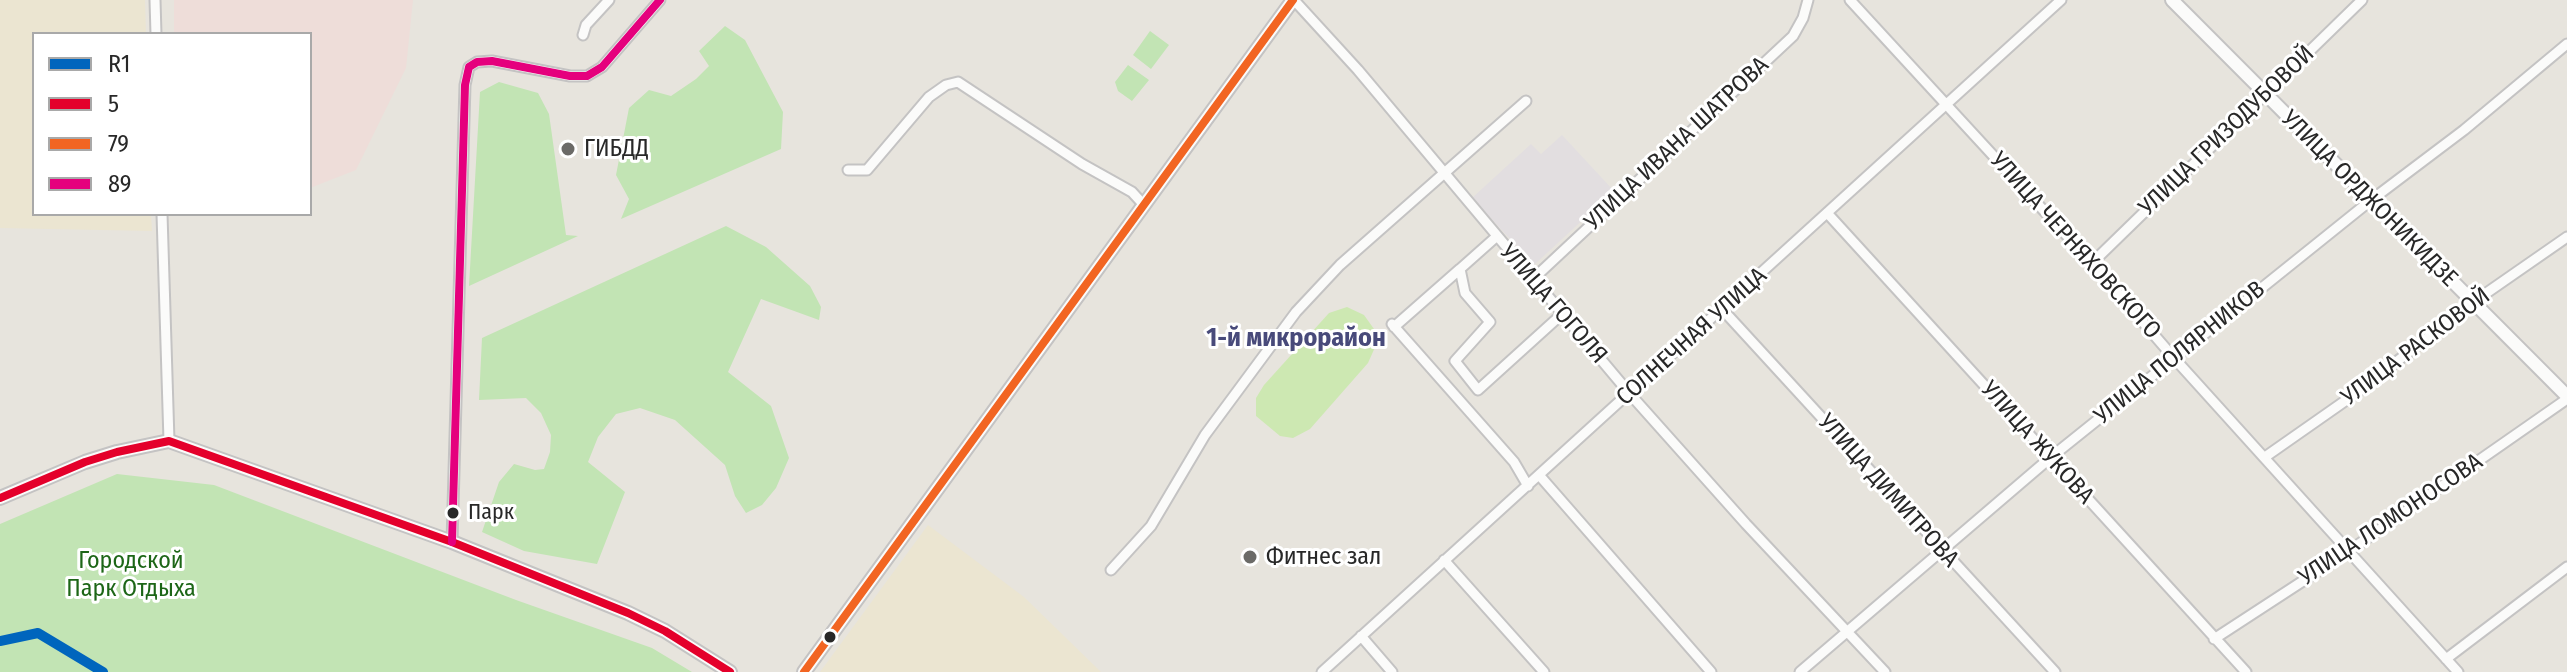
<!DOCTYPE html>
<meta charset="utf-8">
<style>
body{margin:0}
#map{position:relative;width:2567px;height:672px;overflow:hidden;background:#e7e4dd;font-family:"Fira Sans Condensed",sans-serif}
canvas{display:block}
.legend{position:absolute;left:32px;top:32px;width:280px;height:184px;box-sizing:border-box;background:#fff;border:2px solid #a9a9a9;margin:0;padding:10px 14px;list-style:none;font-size:24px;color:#282828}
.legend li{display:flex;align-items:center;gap:16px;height:40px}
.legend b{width:40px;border:2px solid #a9a9a9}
</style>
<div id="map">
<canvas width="2567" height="672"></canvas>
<ul class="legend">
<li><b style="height:10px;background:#0065bd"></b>R1</li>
<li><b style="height:10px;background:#e4002b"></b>5</li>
<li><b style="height:10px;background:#f26522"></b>79</li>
<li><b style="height:10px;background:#e5007d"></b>89</li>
</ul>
</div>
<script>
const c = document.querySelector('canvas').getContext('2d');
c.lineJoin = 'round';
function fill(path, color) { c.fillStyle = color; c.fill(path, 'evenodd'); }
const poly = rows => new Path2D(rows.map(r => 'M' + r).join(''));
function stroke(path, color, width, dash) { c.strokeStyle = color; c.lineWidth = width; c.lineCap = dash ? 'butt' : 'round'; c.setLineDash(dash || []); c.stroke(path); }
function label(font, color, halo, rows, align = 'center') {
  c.font = font + ' "Fira Sans Condensed",sans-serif'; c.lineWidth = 6; c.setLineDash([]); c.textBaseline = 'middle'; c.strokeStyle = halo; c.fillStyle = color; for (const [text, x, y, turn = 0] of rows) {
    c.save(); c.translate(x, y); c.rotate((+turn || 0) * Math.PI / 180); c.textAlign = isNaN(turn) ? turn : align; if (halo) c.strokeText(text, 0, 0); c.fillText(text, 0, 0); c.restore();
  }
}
const industrial = poly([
 [1562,135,1614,191,1534,265,1472,198,1531,144,1541,154]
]);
const education = poly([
 [0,0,145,0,146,34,34,34,34,214,151,214,152,231,0,228],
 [928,525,1024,597,1101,672,820,672]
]);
const medical = poly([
 [174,0,413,0,406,68,356,170,310,188,310,34,174,34]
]);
const green = poly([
 [725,26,745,40,783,112,781,149,621,219,629,199,616,175,629,108,649,90,671,96,696,79,709,66,699,51],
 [1150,31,1169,45,1151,69,1133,55],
 [1128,65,1149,80,1132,101,1118,91,1115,82],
 [499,82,538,93,549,114,566,235,578,236,469,286,480,92],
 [726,226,766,247,810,286,821,307,819,320,761,299,728,372,771,406,789,458,776,488,762,505,746,513,735,496,725,465,675,420,640,408,616,414,598,437,588,462,625,492,597,564,524,551,482,532,499,482,514,464,535,470,544,469,550,452,551,435,541,413,526,398,479,400,482,338],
 [117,474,214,485,516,600,652,648,692,672,0,672,0,524]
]);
const pitch = poly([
 [1347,307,1364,315,1374,329,1376,345,1368,363,1310,429,1293,438,1280,436,1256,416,1256,398,1264,385,1329,313]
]);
const street = poly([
 [155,0,156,34],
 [1294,0,1358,70,1630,394,1746,524,1885,672],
 [1850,0,2092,263,2174,358,2458,672],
 [583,35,586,25,609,0],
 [848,170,867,170,929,97,946,85,958,82,1082,164,1132,192,1143,204],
 [162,214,169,441],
 [1828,214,2246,672],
 [1496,237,1460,269,1465,293,1490,322,1455,361,1478,390,1562,314],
 [2092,263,2362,0],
 [1532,280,1793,36,1803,18,1808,0],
 [1722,309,2055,672],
 [1392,324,1514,462,1528,486],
 [1394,327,1460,269],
 [2265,457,2355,394,2472,303,2567,237],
 [1539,475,1711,672],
 [452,542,465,85,469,67,477,62,492,61,570,76,587,76,602,67,660,0],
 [1444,560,1544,672],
 [1111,570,1151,526,1205,435,1296,312,1340,265,1526,101],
 [1361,636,1392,672],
 [2214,639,2349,551,2567,399],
 [2446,659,2567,567],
 [1322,672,2061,0],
 [1800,672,2050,458,2370,201,2464,130,2567,44]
]);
const secondary = poly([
 [2172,0,2567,396],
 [0,498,85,462,117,452,169,441,452,542,628,613,665,631,730,672],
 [804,672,1293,0]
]);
const bus1 = poly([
 [0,498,85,462,117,452,169,441,452,542,628,613,665,631,730,672]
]);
const bus2 = poly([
 [804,672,1293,0]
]);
const bus3 = poly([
 [452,542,465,85,469,67,477,62,492,61,570,76,587,76,602,67,660,0]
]);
const rail1 = poly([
 [0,641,38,633,103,672]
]);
const markers = [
 [568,149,8,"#6b6a67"],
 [453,513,7,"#282828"],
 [1250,557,8,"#6b6a67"],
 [830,637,7,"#282828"]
];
const busNames = [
 ["Парк",468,513]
];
const streetNames = [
 ["УЛИЦА ГРИЗОДУБОВОЙ",2227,131,-44],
 ["УЛИЦА ИВАНА ШАТРОВА",1677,144,-43],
 ["УЛИЦА ОРДЖОНИКИДЗЕ",2369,199,45],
 ["УЛИЦА ЧЕРНЯХОВСКОГО",2075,246,48],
 ["УЛИЦА ГОГОЛЯ",1553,304,49],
 ["СОЛНЕЧНАЯ УЛИЦА",1692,337,-42],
 ["УЛИЦА РАСКОВОЙ",2416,347,-37],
 ["УЛИЦА ПОЛЯРНИКОВ",2180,353,-39],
 ["УЛИЦА ЖУКОВА",2037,443,48],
 ["УЛИЦА ДИМИТРОВА",1888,491,48],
 ["УЛИЦА ЛОМОНОСОВА",2391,520,-34]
];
const poiNames = [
 ["ГИБДД",584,149],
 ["Фитнес зал",1266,557]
];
const parkNames = [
 ["Городской",131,561],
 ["Парк Отдыха",131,589]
];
const neighbourhoodNames = [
 ["1-й микрорайон",1296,339]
];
fill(industrial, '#e2dee0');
fill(education, '#ebe5d1');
fill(medical, '#eeddd9');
fill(green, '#c2e4b4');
fill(pitch, '#cde8b2');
stroke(street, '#c4c3c3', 13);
stroke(secondary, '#c4c3c3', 16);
stroke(street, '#fbfbfa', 9);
stroke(secondary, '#fbfbfa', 12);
stroke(bus1, '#e4002b', 8);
stroke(bus2, '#f26522', 8);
stroke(bus3, '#e5007d', 8);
stroke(rail1, '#0065bd', 10);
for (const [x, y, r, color] of markers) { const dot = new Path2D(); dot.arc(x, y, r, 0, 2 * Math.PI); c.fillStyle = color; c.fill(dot); stroke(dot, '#fff', 3); }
label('22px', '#282828', '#fff', busNames, 'left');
label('24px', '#282828', '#fff', streetNames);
label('24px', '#282828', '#fff', poiNames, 'left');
label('24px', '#1d6617', '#fff', parkNames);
label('bold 26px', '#484a7a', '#fff', neighbourhoodNames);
</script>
